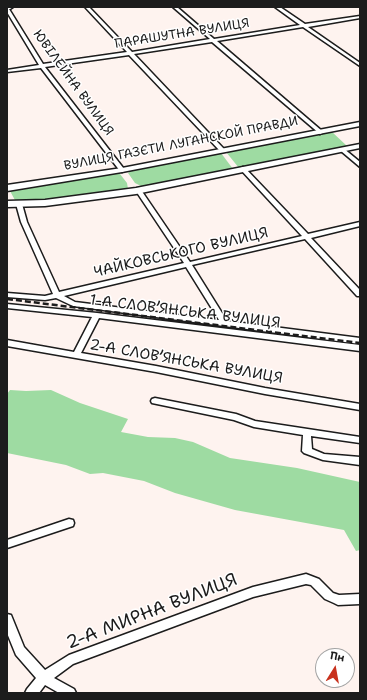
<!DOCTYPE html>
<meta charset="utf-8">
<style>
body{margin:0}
#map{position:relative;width:367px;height:700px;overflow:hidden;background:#fef3ef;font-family:"Shantell Sans",sans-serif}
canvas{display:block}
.frame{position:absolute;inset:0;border:8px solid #1c1c1c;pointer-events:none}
.north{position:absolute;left:315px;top:648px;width:40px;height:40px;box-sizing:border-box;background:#fff;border:1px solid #a4a4a4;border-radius:50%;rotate:11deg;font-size:11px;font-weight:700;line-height:16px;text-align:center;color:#1c1c1c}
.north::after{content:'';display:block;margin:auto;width:14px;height:18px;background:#c8321e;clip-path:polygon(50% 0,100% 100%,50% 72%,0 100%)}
</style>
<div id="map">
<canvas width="367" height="700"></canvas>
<div class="frame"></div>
<div class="north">Пн</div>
</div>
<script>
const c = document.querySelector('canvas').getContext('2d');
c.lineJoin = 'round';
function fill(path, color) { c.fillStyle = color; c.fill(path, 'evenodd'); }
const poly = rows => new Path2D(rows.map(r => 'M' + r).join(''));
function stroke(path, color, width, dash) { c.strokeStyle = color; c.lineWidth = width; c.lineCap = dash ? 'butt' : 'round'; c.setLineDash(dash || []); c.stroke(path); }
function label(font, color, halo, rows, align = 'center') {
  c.font = font + ' "Shantell Sans",sans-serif'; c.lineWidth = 3; c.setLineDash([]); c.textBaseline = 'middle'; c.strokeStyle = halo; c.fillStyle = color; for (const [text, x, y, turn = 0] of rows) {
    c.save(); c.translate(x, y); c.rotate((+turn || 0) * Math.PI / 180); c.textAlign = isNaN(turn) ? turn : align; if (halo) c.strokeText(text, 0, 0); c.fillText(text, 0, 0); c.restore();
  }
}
const green = poly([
 [331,131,347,146,239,168,226,152],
 [221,153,233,169,143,187,135,183,128,173,134,169],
 [113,173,120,174,127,183,128,189,124,191,53,199,16,202,10,191],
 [10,390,26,391,51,390,80,403,128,419,121,432,148,437,175,438,193,442,230,458,297,468,360,482,360,550,356,551,344,530,235,510,175,493,144,481,103,473,90,474,66,465,7,453,7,394]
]);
const street = poly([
 [85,7,89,7,132,52,210,39,173,7,177,7,214,39,300,25,275,7,280,7,305,24,360,16,360,18,308,27,360,63,360,66,303,27,217,41,322,131,322,133,320,134,212,42,134,54,224,149,225,150,222,152,220,151,129,55,45,67,124,169,124,171,122,172,120,171,41,68,7,72,7,70,39,65,7,12,7,8,9,9,43,64,127,52,85,7],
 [343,148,360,162,360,167,341,151,341,149,343,148],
 [243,167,245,168,308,234,360,222,360,226,311,238,360,290,360,296,357,296,305,239,192,265,227,321,360,338,360,344,73,306,56,298,45,300,7,297,7,293,45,296,53,294,21,222,16,204,19,202,22,204,27,222,59,292,184,263,136,191,139,189,141,190,190,262,302,236,241,170,241,168,243,167],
 [186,267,219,320,75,302,64,296,186,267],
 [7,304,97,313,360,345,360,351,99,318,81,353,156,366,265,388,360,404,360,410,265,394,156,372,7,346,7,340,74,352,92,317,7,308,7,304],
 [155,398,236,414,255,421,360,437,360,443,311,436,312,449,324,454,360,457,360,465,323,460,304,453,302,451,303,435,254,427,234,420,152,403,151,401,152,399,155,398],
 [69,519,73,520,74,523,73,526,7,548,7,540,69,519],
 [306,574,319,579,333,593,339,595,360,594,360,604,338,605,334,603,325,599,311,585,306,584,253,597,73,664,54,678,74,689,76,693,59,693,45,685,39,693,25,693,27,689,36,678,16,655,7,633,7,614,11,615,24,647,45,670,69,655,253,587,306,574]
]);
const secondary = poly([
 [7,7,13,7,10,9,7,9,7,7],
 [360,122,360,126,122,172,7,191,7,185,122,168,360,122],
 [360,144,360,148,136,194,45,206,7,207,7,201,45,200,136,188,360,144]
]);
const rail = poly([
 [7,299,360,343]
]);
const farStreetnames = [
 ["ПАРАШУТНА ВУЛИЦЯ",182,34,-9],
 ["ЮВІЛЕЙНА ВУЛИЦЯ",73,83,54],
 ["ВУЛИЦЯ ГАЗЄТИ ЛУГАНСКОЙ ПРАВДИ",181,144,-11]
];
const streetNames = [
 ["ЧАЙКОВСЬКОГО ВУЛИЦЯ",181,253,-13],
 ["1-А СЛОВ’ЯНСЬКА ВУЛИЦЯ",185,312,7],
 ["2-А СЛОВ’ЯНСЬКА ВУЛИЦЯ",186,362,10]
];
const nearStreetnames = [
 ["2-А МИРНА ВУЛИЦЯ",152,612,-21]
];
fill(green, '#9edba2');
stroke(street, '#1c1c1c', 3);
stroke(secondary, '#1c1c1c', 3);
fill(street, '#fff');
fill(secondary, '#fff');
stroke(rail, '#1c1c1c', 2.5, [6, 3]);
label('13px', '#1c1c1c', '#fff', farStreetnames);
label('15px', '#1c1c1c', '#fff', streetNames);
label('18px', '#1c1c1c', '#fff', nearStreetnames);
</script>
